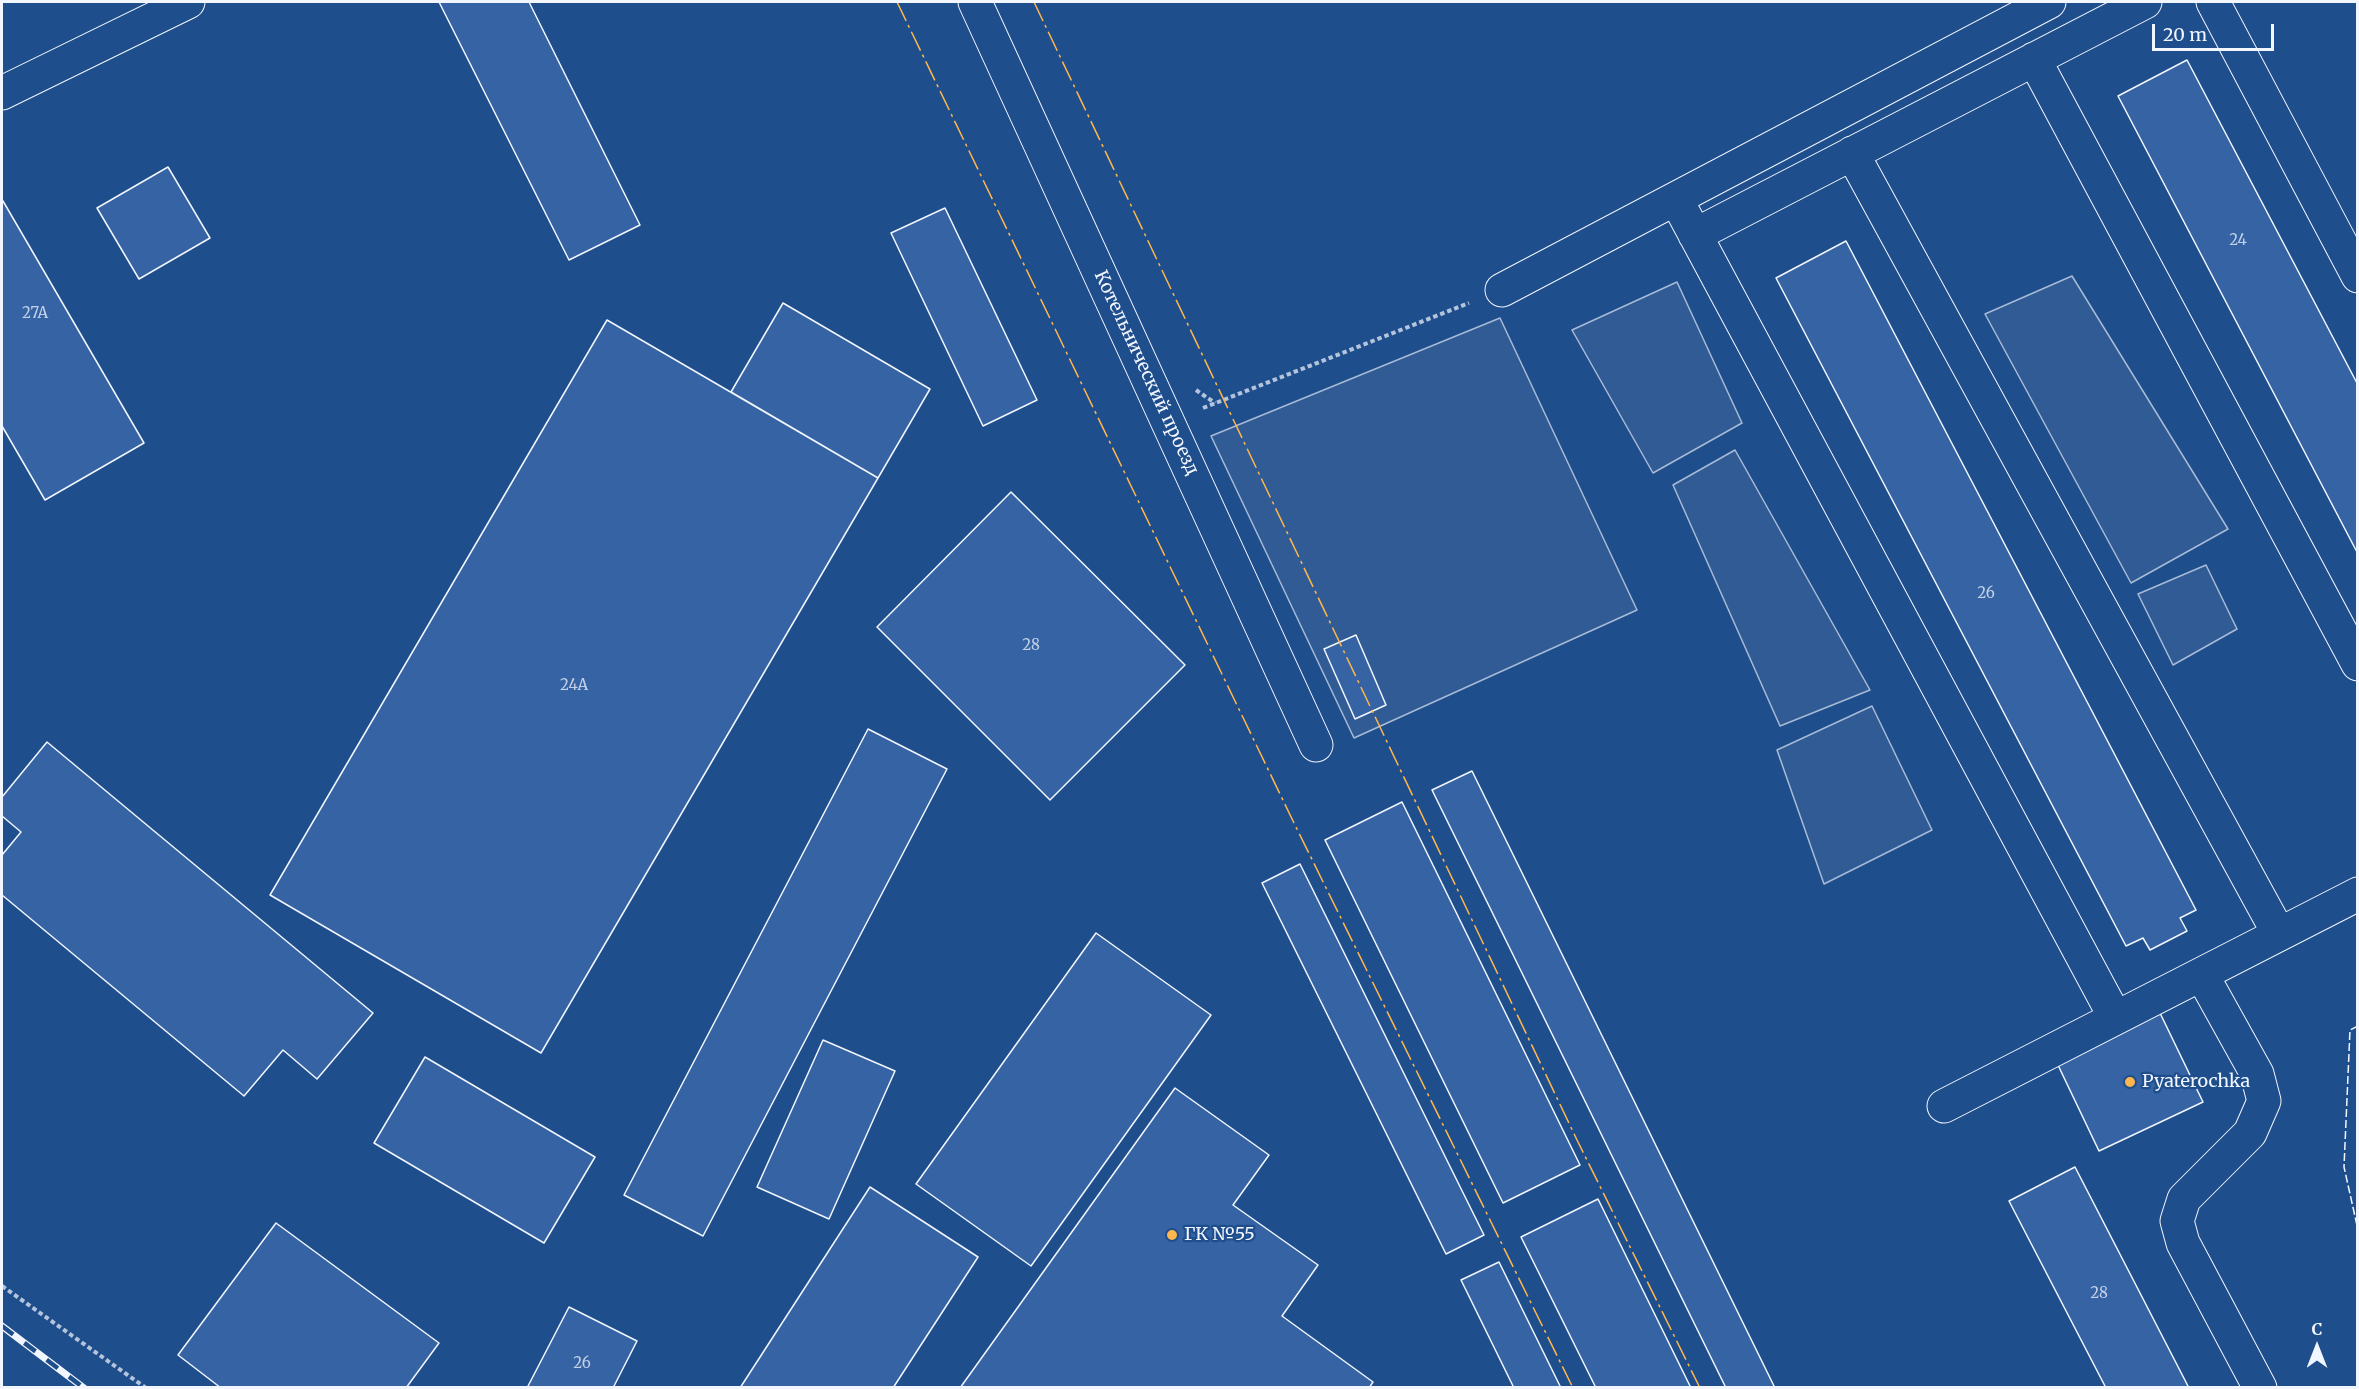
<!DOCTYPE html>
<meta charset="utf-8">
<style>
body{margin:0}
#map{position:relative;width:2359px;height:1389px;overflow:hidden;background:#1f4e8c;font-family:Merriweather,serif}
canvas{display:block}
.frame{position:absolute;inset:0;border:3px solid #f2f6ff;pointer-events:none}
.north{position:absolute;left:2287px;top:1317px;width:60px;height:60px;-webkit-text-stroke:4px #1f4e8c;paint-order:stroke;rotate:0deg;font-size:16px;font-weight:700;line-height:24px;text-align:center;color:#f2f6ff}
.north::after{content:'';display:block;margin:auto;width:21px;height:27px;background:#f2f6ff;clip-path:polygon(50% 0,100% 100%,50% 72%,0 100%)}
.scale{position:absolute;left:2152px;top:24px;width:122px;height:27px;box-sizing:border-box;border:3px solid #f2f6ff;border-top:0;padding-left:8px;font-size:18px;line-height:21px;white-space:nowrap;color:#f2f6ff;-webkit-text-stroke:4px #1f4e8c;paint-order:stroke}
</style>
<div id="map">
<canvas width="2359" height="1389"></canvas>
<div class="frame"></div>
<div class="north">С</div>
<div class="scale">20 m</div>
</div>
<script>
const c = document.querySelector('canvas').getContext('2d');
c.lineJoin = 'round';
function fill(path, color) { c.fillStyle = color; c.fill(path, 'evenodd'); }
const poly = rows => new Path2D(rows.map(r => 'M' + r).join(''));
function stroke(path, color, width, dash) { c.strokeStyle = color; c.lineWidth = width; c.lineCap = dash ? 'butt' : 'round'; c.setLineDash(dash || []); c.stroke(path); }
function label(font, color, halo, rows, align = 'center') {
  c.font = font + ' Merriweather,serif'; c.lineWidth = 4.5; c.setLineDash([]); c.textBaseline = 'middle'; c.strokeStyle = halo; c.fillStyle = color; for (const [text, x, y, turn = 0] of rows) {
    c.save(); c.translate(x, y); c.rotate((+turn || 0) * Math.PI / 180); c.textAlign = isNaN(turn) ? turn : align; if (halo) c.strokeText(text, 0, 0); c.fillText(text, 0, 0); c.restore();
  }
}
const built = poly([
 [2072,276,2228,529,2131,583,1985,314,2072,276],
 [1677,282,1742,423,1653,473,1572,330,1677,282],
 [1500,318,1637,610,1354,738,1211,436,1500,318],
 [1735,450,1870,690,1780,726,1673,485,1735,450],
 [2206,565,2237,629,2173,665,2138,594,2206,565],
 [1872,706,1932,830,1824,884,1777,750,1872,706]
]);
const building = poly([
 [439,2,529,2,640,225,569,260,439,2],
 [2187,60,2358,385,2358,554,2118,96,2187,60],
 [168,167,210,238,139,279,97,208,168,167],
 [3,201,144,443,45,500,2,426,2,203,3,201],
 [945,208,1037,400,983,426,891,233,945,208],
 [1846,241,2196,910,2180,918,2187,931,2150,950,2143,938,2126,946,1776,278,1846,241],
 [783,303,930,389,878,478,731,392,783,303],
 [607,320,878,478,541,1053,270,895,607,320],
 [1011,492,1185,665,1050,800,877,627,1011,492],
 [1356,635,1386,705,1355,719,1324,649,1356,635],
 [868,729,947,769,703,1236,624,1195,868,729],
 [47,742,373,1013,317,1079,283,1050,244,1096,2,895,2,855,21,832,2,816,2,797,47,742],
 [1472,771,1775,1388,1726,1388,1432,790,1472,771],
 [1402,802,1580,1165,1503,1203,1325,840,1402,802],
 [1300,864,1484,1235,1446,1254,1262,883,1300,864],
 [1096,933,1211,1015,1031,1266,916,1184,1096,933],
 [2160,1013,2203,1102,2099,1151,2057,1063,2160,1013],
 [823,1040,895,1071,829,1219,757,1187,823,1040],
 [425,1057,595,1157,544,1243,374,1143,425,1057],
 [1175,1088,1269,1155,1233,1205,1318,1265,1282,1316,1373,1382,1369,1388,960,1388,1175,1088],
 [2075,1167,2189,1388,2106,1388,2009,1201,2075,1167],
 [870,1187,978,1257,893,1388,740,1388,870,1187],
 [1598,1199,1691,1388,1596,1388,1521,1237,1598,1199],
 [276,1223,439,1343,406,1388,221,1388,178,1355,276,1223],
 [1499,1262,1561,1388,1514,1388,1461,1280,1499,1262],
 [569,1307,637,1341,613,1388,527,1388,569,1307]
]);
const path = poly([
 [1196,390,1215,403],
 [1203,408,1469,303],
 [2,1286,146,1388]
]);
const minor = poly([
 [975,2,1316,745],
 [2213,2,2358,276],
 [2034,59,2358,664],
 [2,93,188,2],
 [1852,153,2279,934],
 [1676,199,2115,1017],
 [1695,235,2145,2],
 [1502,290,2049,2],
 [2202,975,2257,1074,2264,1101,2250,1133,2184,1199,2177,1221,2183,1243,2260,1388],
 [1944,1106,2358,894]
]);
const rail = poly([
 [2,1326,84,1388]
]);
const fence = poly([
 [2358,1026,2350,1030,2344,1167,2358,1230]
]);
const power = poly([
 [897,2,1294,823,1573,1388],
 [1034,2,1577,1140,1700,1388]
]);
const markers = [
 [2130,1082,6,"#ffb74d"],
 [1172,1235,6,"#ffb74d"]
];
const numberNames = [
 ["24",2238,241],
 ["27А",35,314],
 ["26",1986,594],
 ["28",1031,646],
 ["24А",574,686],
 ["28",2099,1294],
 ["26",582,1364]
];
const streetNames = [
 ["Котельнический проезд",1146,373,65]
];
const poiNames = [
 ["Pyaterochka",2142,1082],
 ["ГК №55",1184,1235]
];
fill(built, '#305b95');
stroke(built, '#a8bbd7', 1.5);
fill(building, '#3563a3');
stroke(building, '#f2f6ff', 1.5);
stroke(minor, '#f2f6ff', 35);
stroke(path, '#b3c4dc', 4, [4.5, 3]);
stroke(minor, '#1f4e8c', 33);
stroke(rail, '#f2f6ff', 7);
stroke(rail, '#1f4e8c', 4.5, [14]);
stroke(fence, '#f2f6ff', 1.5, [8, 3]);
stroke(power, '#ffb74d', 1.5, [21, 4.5, 3, 4.5]);
for (const [x, y, r, color] of markers) { const dot = new Path2D(); dot.arc(x, y, r, 0, 2 * Math.PI); c.fillStyle = color; c.fill(dot); stroke(dot, '#1f4e8c', 2); }
label('15px', '#c3d1e8', null, numberNames);
label('18px', '#f2f6ff', '#1f4e8c', streetNames);
label('18px', '#f2f6ff', '#1f4e8c', poiNames, 'left');
</script>
